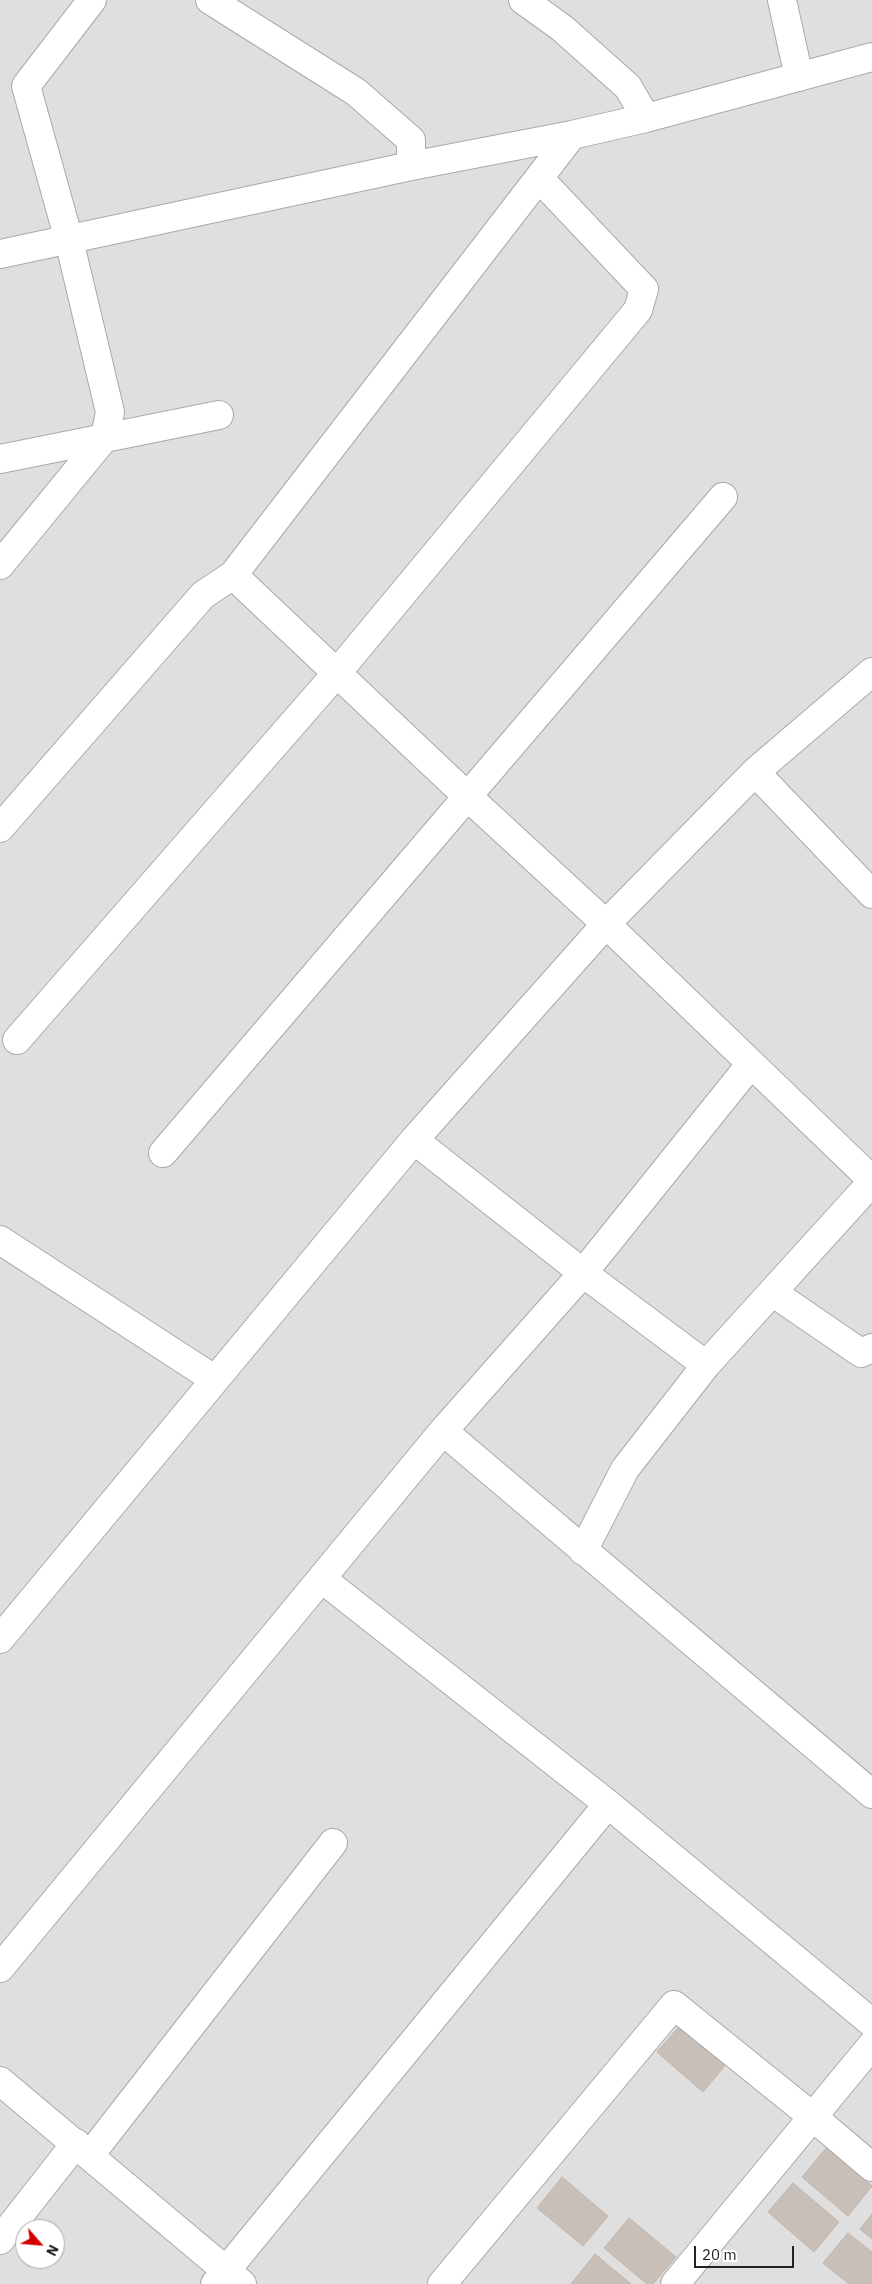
<!DOCTYPE html>
<style>
body{margin:0}
#map{position:relative;width:872px;height:2284px;overflow:hidden;background:#f2efe9;font-family:"IBM Plex Sans",sans-serif}
canvas{display:block}
.north{position:absolute;left:15px;top:2219px;width:50px;height:50px;box-sizing:border-box;background:#fff;border:1px solid #a7a7a7;border-radius:50%;rotate:117deg;font-size:14px;font-weight:700;line-height:20px;text-align:center;color:#222}
.north::after{content:'';display:block;margin:auto;width:18px;height:22px;background:#d40000;clip-path:polygon(50% 0,100% 100%,50% 72%,0 100%)}
.scale{position:absolute;left:694px;top:2246px;width:100px;height:22px;box-sizing:border-box;border:2px solid #222;border-top:0;padding-left:6px;font-size:15px;line-height:18px;white-space:nowrap;color:#222;-webkit-text-stroke:4px #fff;paint-order:stroke}
</style>
<div id="map">
<canvas width="872" height="2284"></canvas>
<div class="north">N</div>
<div class="scale">20 m</div>
</div>
<script>
const c = document.querySelector('canvas').getContext('2d');
c.lineJoin = 'round';
function fill(path, color) { c.fillStyle = color; c.fill(path, 'evenodd'); }
const poly = rows => new Path2D(rows.map(r => 'M' + r).join(''));
function stroke(path, color, width, dash) { c.strokeStyle = color; c.lineWidth = width; c.lineCap = dash ? 'butt' : 'round'; c.setLineDash(dash || []); c.stroke(path); }
const residential = poly([
 [0,0,872,0,872,2284,0,2284],
 [25,2229,55,2229,55,2259,25,2259]
]);
const building = poly([
 [682,2023,728,2062,703,2092,657,2052,682,2023],
 [827,2147,872,2186,848,2216,802,2177,827,2147],
 [562,2177,608,2216,583,2246,537,2208,562,2177],
 [793,2183,839,2222,814,2252,768,2212,793,2183],
 [872,2214,872,2239,860,2229,872,2214],
 [629,2218,676,2257,653,2284,647,2284,604,2248,629,2218],
 [848,2233,872,2252,872,2284,849,2284,823,2263,848,2233],
 [595,2254,631,2284,571,2284,595,2254]
]);
const minor = poly([
 [210,0,356,92,411,140,411,166],
 [523,0,562,28,628,87,646,118],
 [782,0,799,77],
 [0,254,411,166,572,135,646,118,872,57],
 [0,459,219,415],
 [0,565,105,437,110,412,69,240,26,86,92,0],
 [233,575,467,796,606,924,872,1180],
 [755,772,872,894],
 [0,828,203,595,233,575,572,135],
 [17,1040,336,674,638,310,644,289,539,178],
 [414,1140,583,1273,750,1065],
 [163,1153,723,497],
 [0,1240,214,1379],
 [772,1292,861,1353,872,1348],
 [443,1431,872,1794],
 [583,1551,625,1469,706,1365],
 [322,1579,608,1804,872,2023],
 [0,1639,414,1140,606,924,755,772,872,672],
 [0,1968,443,1431,583,1273,706,1365,872,1182],
 [0,2081,242,2284],
 [90,2155,333,1843],
 [0,2240,76,2143],
 [215,2284,608,1804],
 [442,2284,674,2005,813,2117,872,2167],
 [675,2284,872,2045]
]);
fill(residential, '#e0dfdf');
fill(building, '#c7bfb8');
stroke(building, '#c4b6ab', 1);
stroke(minor, '#a9a9a9', 30);
stroke(minor, '#fff', 28);
</script>
